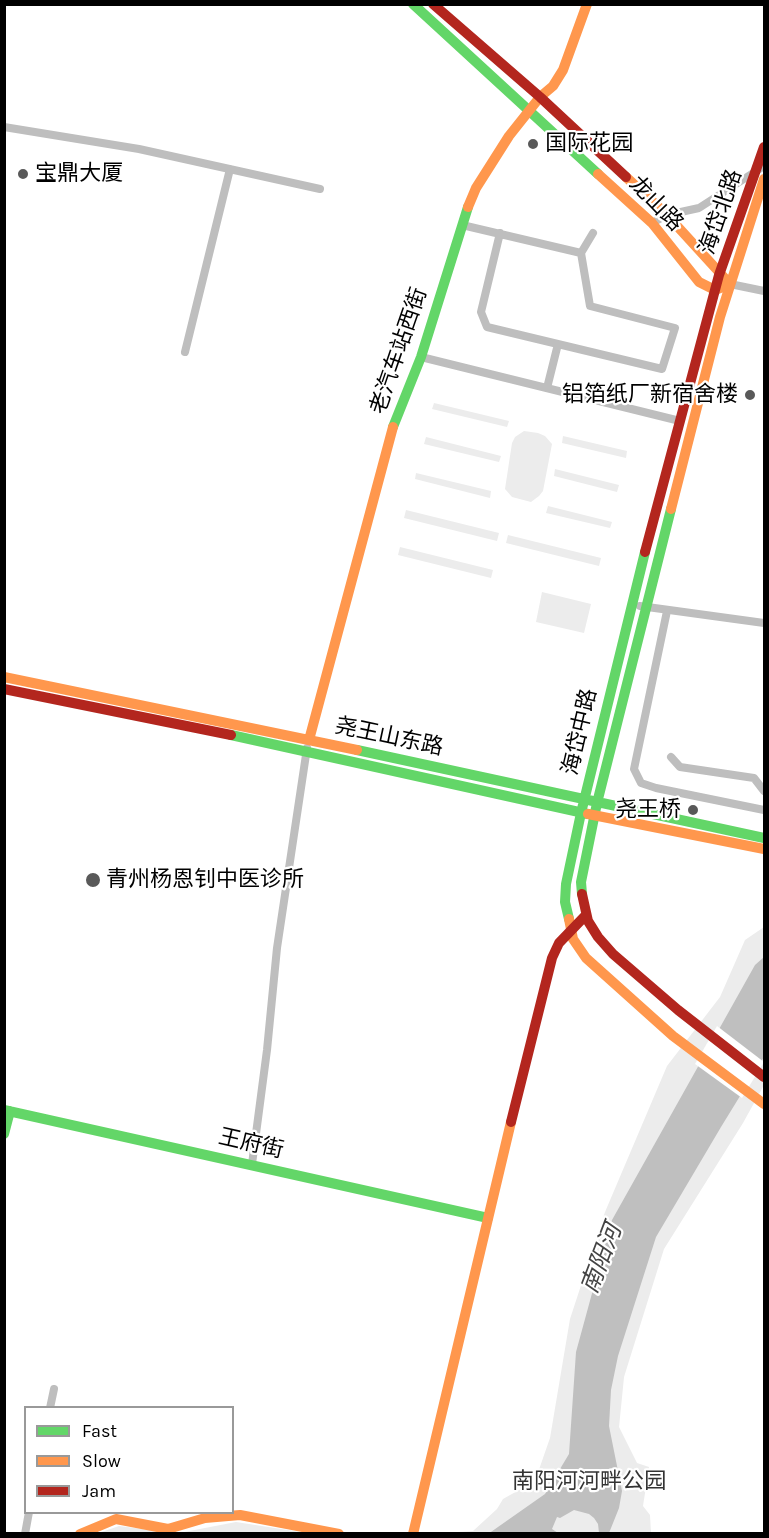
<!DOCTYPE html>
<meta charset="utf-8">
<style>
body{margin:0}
#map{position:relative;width:769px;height:1538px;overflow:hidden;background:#fff;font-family:Karla,sans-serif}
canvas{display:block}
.frame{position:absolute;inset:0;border:6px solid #000;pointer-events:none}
.legend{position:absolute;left:24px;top:1406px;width:210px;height:108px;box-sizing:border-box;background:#fff;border:2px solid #999;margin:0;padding:8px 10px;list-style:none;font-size:18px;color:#000}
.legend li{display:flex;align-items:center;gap:12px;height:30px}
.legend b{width:30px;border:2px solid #999}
</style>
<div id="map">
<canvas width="769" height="1538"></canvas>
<div class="frame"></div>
<ul class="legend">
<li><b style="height:8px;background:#63d668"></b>Fast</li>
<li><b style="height:8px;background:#ff974d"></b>Slow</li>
<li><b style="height:8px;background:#b3261e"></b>Jam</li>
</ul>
</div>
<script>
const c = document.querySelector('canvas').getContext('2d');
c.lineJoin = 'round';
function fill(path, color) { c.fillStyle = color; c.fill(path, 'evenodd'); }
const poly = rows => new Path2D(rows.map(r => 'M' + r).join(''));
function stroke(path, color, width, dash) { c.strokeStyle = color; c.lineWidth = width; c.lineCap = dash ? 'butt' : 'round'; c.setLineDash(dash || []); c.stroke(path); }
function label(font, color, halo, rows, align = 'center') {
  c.font = font + ' Karla,"Noto Sans SC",sans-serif'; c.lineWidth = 4.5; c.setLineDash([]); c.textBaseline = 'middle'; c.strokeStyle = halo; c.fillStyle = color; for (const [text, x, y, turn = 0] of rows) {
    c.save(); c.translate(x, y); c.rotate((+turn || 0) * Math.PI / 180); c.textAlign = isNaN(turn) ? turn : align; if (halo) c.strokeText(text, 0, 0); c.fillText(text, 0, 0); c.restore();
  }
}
const green = poly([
 [434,403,509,421,507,427,432,409],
 [524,431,538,433,545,436,552,444,543,491,539,496,531,502,512,497,505,489,512,443,515,437],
 [563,436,627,451,626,458,562,443],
 [426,437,501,456,499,462,424,444],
 [555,469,619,485,617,492,554,476],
 [416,473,491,491,490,498,415,479],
 [548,506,612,522,610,528,546,513],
 [406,510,499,533,497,541,404,518],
 [508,535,601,558,599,566,506,543],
 [400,547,493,570,491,578,398,555],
 [542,592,591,604,584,633,536,622],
 [764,927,764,1085,743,1123,664,1249,624,1377,619,1427,637,1463,649,1467,643,1506,650,1515,651,1533,426,1534,473,1531,497,1509,503,1499,535,1481,550,1438,570,1319,605,1212,667,1066,720,997,745,940],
 [236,1522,307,1533,179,1533],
 [119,1526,175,1533,96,1534]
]);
const water = poly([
 [764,957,764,1057,721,1127,656,1237,618,1356,611,1390,609,1426,622,1491,619,1508,609,1533,599,1533,598,1524,594,1518,589,1514,574,1510,560,1518,557,1517,552,1529,558,1533,488,1534,545,1494,569,1454,576,1352,612,1220,755,965]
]);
const pier = poly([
 [717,1026,764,1062,742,1098,695,1064]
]);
const street = poly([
 [4,127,139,149,320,189],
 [652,223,667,215,699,208,764,166],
 [462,225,581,253],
 [500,233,481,312,487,327,662,369,675,328,590,306,581,253,593,233],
 [730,284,764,291],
 [185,352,230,169],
 [421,357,680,421],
 [547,388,558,344],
 [640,606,764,623],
 [667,611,634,769,641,783,656,788,764,810],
 [671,757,680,767,754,778,764,791],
 [252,1164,267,1050,277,948,307,748],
 [50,1408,54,1389],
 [25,1534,29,1512]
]);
const fast = poly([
 [413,4,598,174],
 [393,427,421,357,468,207],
 [231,735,588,814],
 [357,750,764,838],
 [582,894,581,882,597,803,671,509],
 [569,919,565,902,566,884,581,813,645,552],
 [4,1110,488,1218],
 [4,1134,10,1111]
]);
const slow = poly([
 [598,174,652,223,699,282,715,290,730,284,667,215,626,177],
 [468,207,476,188,509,136,540,97,553,86,563,70,587,4],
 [671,509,720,317,764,179],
 [4,677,357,750],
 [309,740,393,427],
 [588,814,764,849],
 [569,919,573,939,586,958,673,1036,764,1104],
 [80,1534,116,1519,168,1529,205,1518,240,1515,339,1534],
 [413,1534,511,1122]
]);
const jam = poly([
 [433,4,540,97,626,177],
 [645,552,719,275,764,147],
 [4,689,231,735],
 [582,894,588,921,598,937,613,954,678,1010,764,1077],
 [511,1122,552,958,559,943,586,915]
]);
const markers = [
 [533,144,6,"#595959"],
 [23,174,6,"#595959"],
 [750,395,6,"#595959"],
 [693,810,6,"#595959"],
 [93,880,8,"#595959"]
];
const poiNames = [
 ["国际花园",545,144],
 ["宝鼎大厦",35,174],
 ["铝箔纸厂新宿舍楼",738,395,"right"],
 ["尧王桥",681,810,"right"],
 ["青州杨恩钊中医诊所",106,880]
];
const streetNames = [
 ["龙山路",656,204,46],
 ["海岱北路",721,212,-71],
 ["老汽车站西街",399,351,-71],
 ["海岱中路",580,732,-77],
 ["尧王山东路",389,737,12],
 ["王府街",251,1144,13]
];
const parkNames = [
 ["南阳河河畔公园",589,1482]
];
const waterNames = [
 ["南阳河",602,1259,-69]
];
fill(green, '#ececec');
fill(water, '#bfbfbf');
fill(pier, '#fff');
stroke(street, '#bebebe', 8);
stroke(fast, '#63d668', 10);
stroke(slow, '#ff974d', 10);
stroke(jam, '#b3261e', 10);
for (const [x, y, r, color] of markers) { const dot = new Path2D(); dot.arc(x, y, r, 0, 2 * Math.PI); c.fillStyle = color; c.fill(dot); stroke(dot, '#fff', 2); }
label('22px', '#000', '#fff', poiNames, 'left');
label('22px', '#000', '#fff', streetNames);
label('22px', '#333', '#fff', parkNames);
label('italic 24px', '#444', '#fff', waterNames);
</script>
